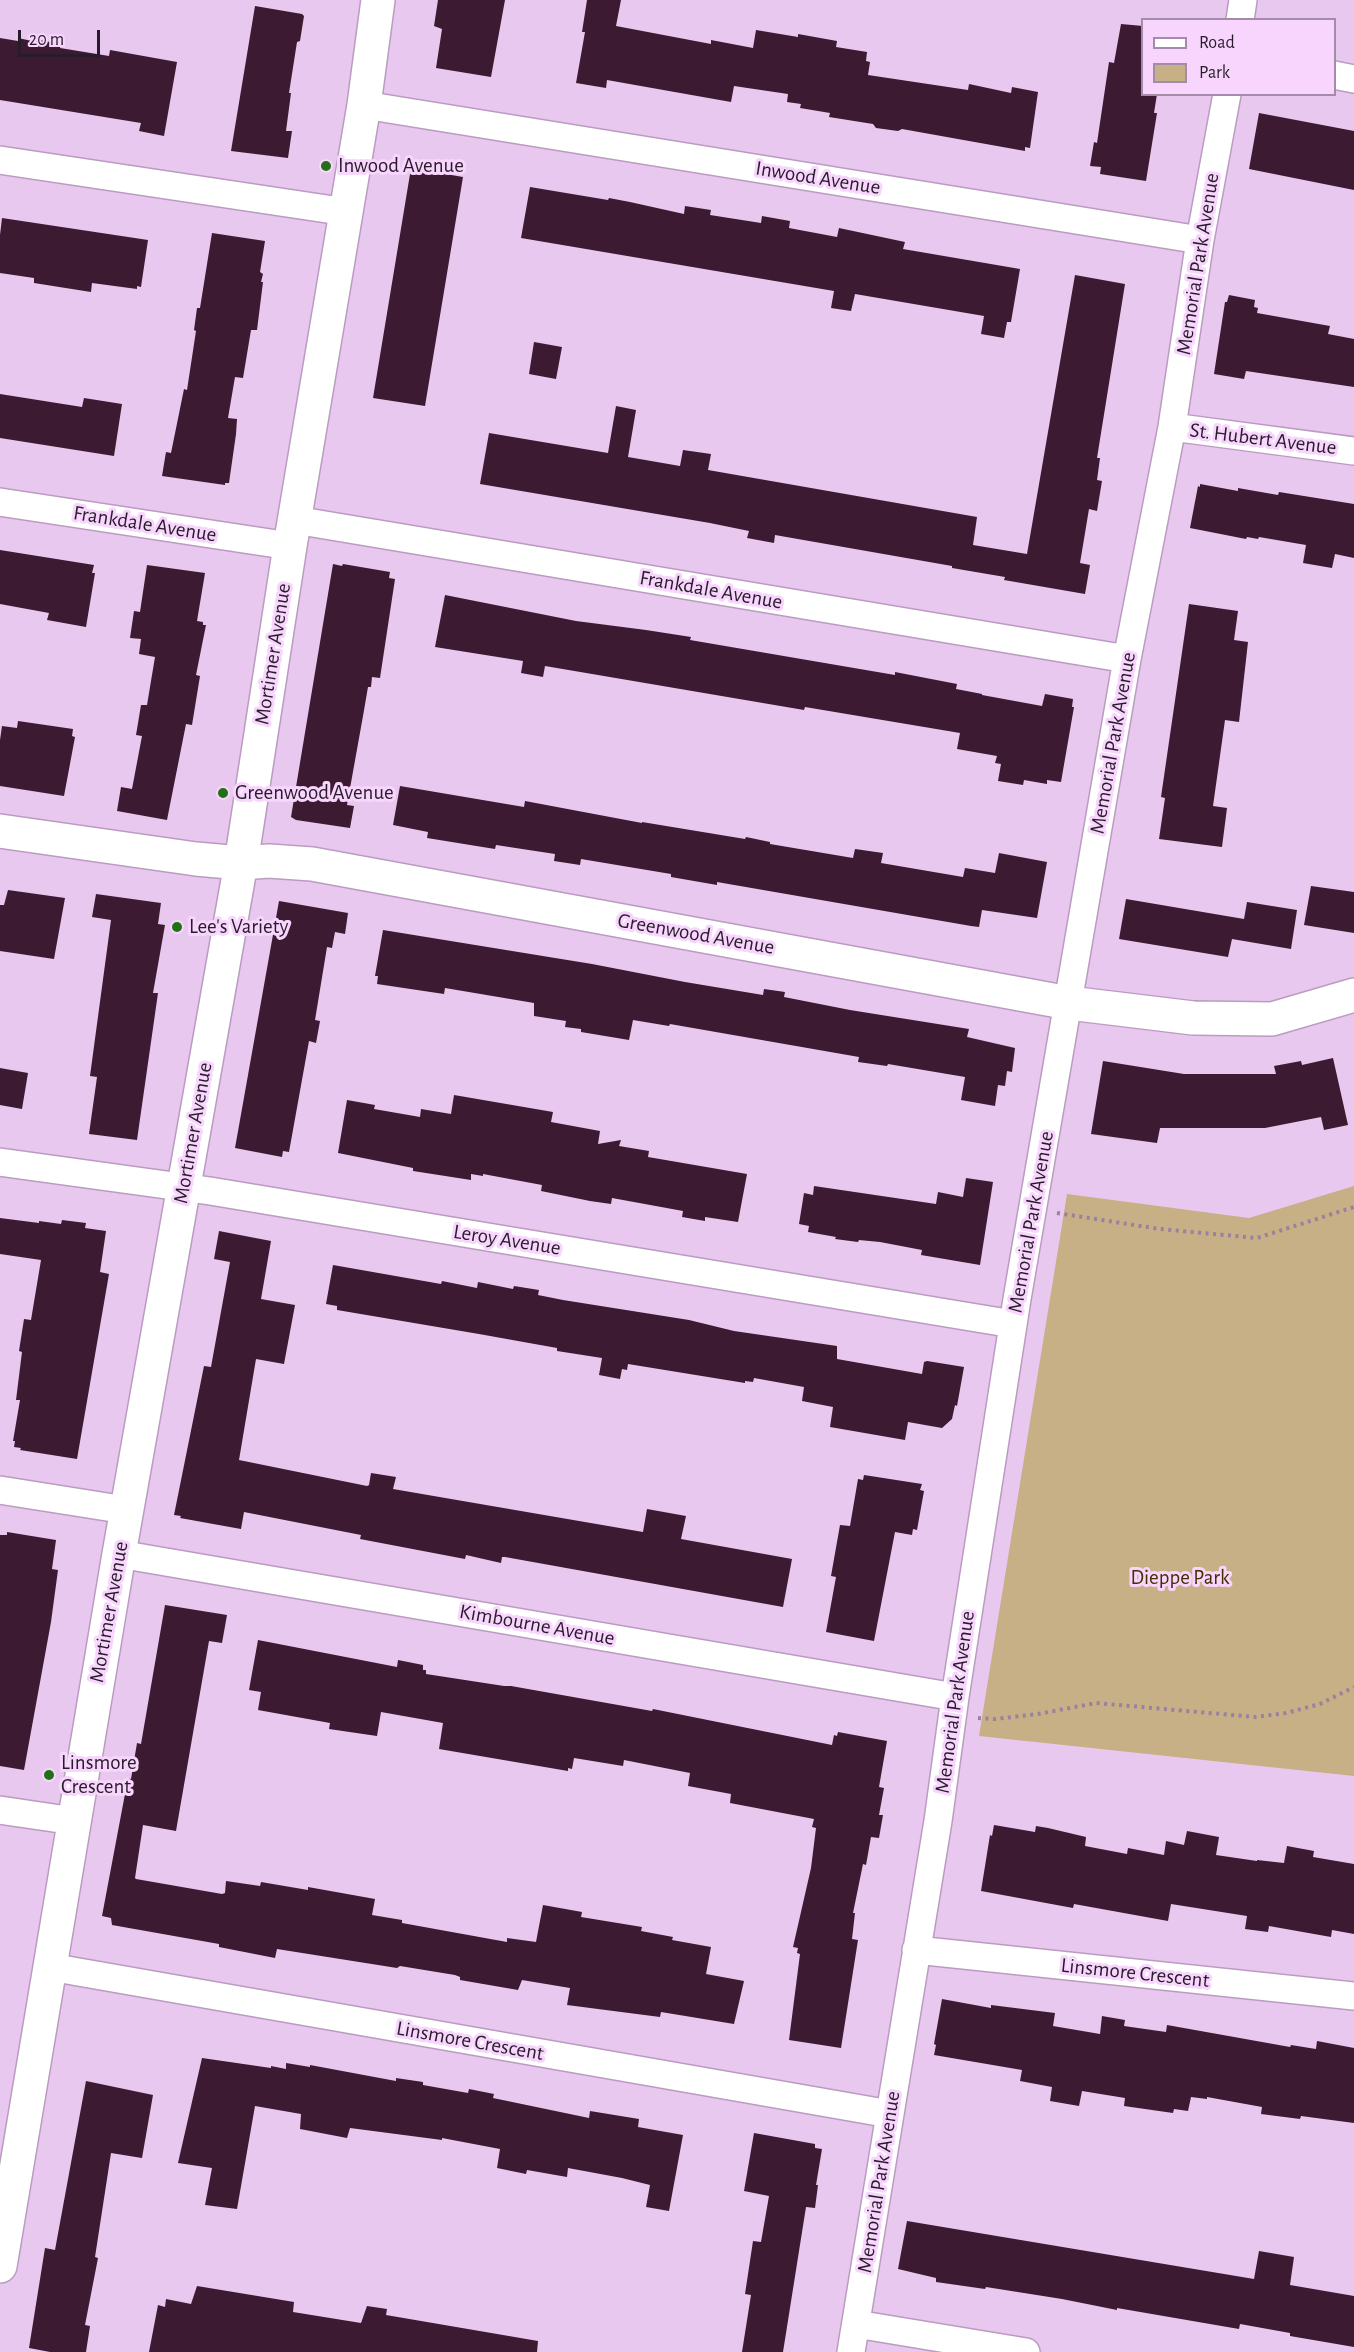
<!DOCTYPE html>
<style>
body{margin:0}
#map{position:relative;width:1354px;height:2352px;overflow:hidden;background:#e9c8ef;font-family:"Alegreya Sans",sans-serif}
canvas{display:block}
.legend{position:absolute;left:1141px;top:18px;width:195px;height:78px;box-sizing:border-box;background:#f7d5fd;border:2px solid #a48ba9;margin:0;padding:8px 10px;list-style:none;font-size:18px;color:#281c2a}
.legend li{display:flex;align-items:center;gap:12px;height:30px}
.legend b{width:30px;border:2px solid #a48ba9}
.scale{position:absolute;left:18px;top:30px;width:82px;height:27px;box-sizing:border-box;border:3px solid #281c2a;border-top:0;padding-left:8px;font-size:18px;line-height:21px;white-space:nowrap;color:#281c2a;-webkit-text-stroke:4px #f7d5fd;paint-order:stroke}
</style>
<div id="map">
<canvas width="1354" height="2352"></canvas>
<ul class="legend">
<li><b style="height:8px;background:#fff"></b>Road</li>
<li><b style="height:16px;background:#c7af86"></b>Park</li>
</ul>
<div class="scale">20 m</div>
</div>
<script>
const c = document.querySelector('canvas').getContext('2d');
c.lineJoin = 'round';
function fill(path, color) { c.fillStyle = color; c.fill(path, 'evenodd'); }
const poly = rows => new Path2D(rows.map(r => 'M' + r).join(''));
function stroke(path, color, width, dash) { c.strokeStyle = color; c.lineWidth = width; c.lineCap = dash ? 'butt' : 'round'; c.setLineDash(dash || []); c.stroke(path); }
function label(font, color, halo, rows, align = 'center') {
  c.font = font + ' "Alegreya Sans",sans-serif'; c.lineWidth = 6; c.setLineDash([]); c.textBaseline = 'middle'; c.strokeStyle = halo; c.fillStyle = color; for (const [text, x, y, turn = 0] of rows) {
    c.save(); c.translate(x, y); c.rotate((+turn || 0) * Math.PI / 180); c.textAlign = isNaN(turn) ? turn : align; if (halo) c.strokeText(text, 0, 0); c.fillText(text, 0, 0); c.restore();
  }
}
const green = poly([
 [1354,1186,1354,1776,979,1736,1067,1194,1249,1218]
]);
const building = poly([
 [438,0,505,0,491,77,436,68,442,29,434,26],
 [587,0,621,0,616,26,711,44,711,40,753,48,756,30,798,37,798,34,837,41,836,47,867,52,866,61,870,62,868,75,968,90,969,84,1011,93,1012,87,1038,92,1030,148,1025,147,1025,151,902,129,898,131,876,128,873,124,829,117,830,113,800,108,801,104,787,102,788,94,734,86,731,102,607,80,606,88,576,83,585,32,582,32],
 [255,6,302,14,304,16,300,41,297,42,289,93,291,93,286,131,292,131,288,158,231,151],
 [1121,24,1143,26,1143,94,1157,94,1154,113,1157,113,1146,181,1100,174,1101,167,1090,166,1094,142,1097,143,1109,62,1114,63],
 [0,38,18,41,18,38,32,41,34,39,61,44,60,48,109,56,110,50,177,62,164,136,139,131,141,123,0,100],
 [1259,113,1354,131,1354,190,1249,169],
 [411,168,463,177,425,406,373,398],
 [530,187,608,200,609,198,630,202,684,214,685,206,711,210,710,215,761,223,762,216,790,221,789,228,837,237,839,228,905,242,903,249,1020,269,1011,322,1007,322,1004,338,981,334,984,316,855,294,851,311,831,308,834,291,521,238],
 [2,218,148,240,141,287,137,286,137,289,92,283,91,292,34,283,34,278,0,273,0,235],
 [212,233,265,241,260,272,263,274,261,282,263,282,257,330,251,330,243,378,235,377,228,418,237,419,236,434,229,483,225,483,225,485,162,476,166,452,171,453,184,389,187,390,196,331,194,330,197,308,200,308],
 [1075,275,1125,284,1097,458,1100,458,1097,480,1102,481,1097,511,1089,509,1080,563,1090,565,1085,594,1004,580,1005,577,952,568,952,566,775,535,774,543,747,538,749,531,710,523,480,484,489,433,608,453,616,406,636,410,628,457,680,466,683,450,711,454,708,470,977,517,973,545,1027,554],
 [1229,295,1255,300,1254,307,1258,308,1257,313,1330,326,1328,334,1354,339,1354,387,1246,371,1244,379,1214,374,1225,302,1227,302],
 [534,342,562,347,556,379,529,374],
 [0,394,82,407,84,398,122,404,114,456,0,438],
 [1200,484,1238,491,1238,488,1278,495,1279,492,1354,504,1354,558,1335,554,1332,568,1303,563,1306,545,1259,537,1258,539,1247,537,1246,539,1190,528,1198,486,1200,487],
 [0,550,94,565,92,573,95,573,86,627,47,620,49,613,0,604],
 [333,564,342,566,343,564,390,572,389,578,395,579,380,678,372,677,371,687,368,687,363,716,347,805,354,806,350,828,296,820,291,817],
 [147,565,205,573,197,621,203,622,203,625,206,625,196,675,200,676,192,725,186,724,167,820,117,811,121,787,132,789,142,736,136,735,141,705,147,705,155,657,139,654,141,639,130,638,134,611,140,612],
 [445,595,576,621,646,630,691,637,690,640,895,675,895,672,957,684,956,689,982,694,982,695,1042,706,1045,694,1073,699,1072,707,1074,707,1061,782,1047,780,1047,784,1024,780,1023,785,998,781,1001,764,995,763,997,756,957,749,960,733,805,707,804,710,545,666,543,677,521,673,523,661,435,647],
 [1189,604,1238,611,1234,640,1248,642,1239,722,1225,720,1213,806,1227,808,1222,847,1159,839,1165,798,1161,797],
 [18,721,73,729,72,736,75,737,64,796,0,786,0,740,2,726,17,728],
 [400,786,524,807,525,801,642,823,642,822,745,839,746,837,770,842,770,844,853,858,855,849,883,853,881,863,963,877,965,868,995,873,999,853,1047,862,1037,918,982,910,979,927,971,926,717,882,717,885,671,877,671,874,581,859,580,865,554,861,555,854,496,845,495,849,427,838,428,832,393,825],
 [1311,886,1354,892,1354,933,1304,925],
 [8,890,65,898,54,959,0,951,0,905,4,905],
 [96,894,161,903,158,924,165,925,153,993,158,993,137,1140,89,1134,97,1077,90,1076,111,920,92,917],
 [1126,899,1244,919,1247,902,1297,910,1291,949,1232,939,1228,957,1119,939],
 [279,901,348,913,345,934,335,932,332,948,327,947,315,1020,320,1021,316,1043,309,1041,289,1152,283,1151,282,1157,235,1148],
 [383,930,592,964,685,982,763,995,764,989,785,992,784,997,850,1010,969,1029,967,1037,1015,1048,1012,1072,1007,1071,1005,1086,998,1085,995,1106,961,1100,965,1077,888,1064,887,1066,858,1062,859,1057,670,1024,669,1026,633,1020,629,1040,581,1032,581,1029,565,1027,566,1021,534,1016,534,1003,445,988,444,994,377,984,378,976,375,976],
 [1333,1058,1348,1125,1324,1130,1321,1117,1265,1128,1160,1128,1157,1143,1091,1134,1103,1061,1184,1074,1276,1074,1274,1066,1301,1061,1302,1065],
 [0,1068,28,1073,22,1109,0,1105],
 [454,1095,553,1112,551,1122,600,1131,598,1144,621,1140,619,1146,649,1151,648,1157,747,1174,738,1222,705,1217,705,1221,682,1217,683,1211,612,1198,611,1204,590,1201,541,1191,542,1185,483,1174,483,1176,471,1174,471,1180,413,1171,413,1168,338,1153,347,1100,375,1105,374,1109,420,1117,421,1109,451,1114],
 [966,1178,993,1182,980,1265,921,1255,922,1250,880,1242,859,1240,858,1242,835,1239,836,1237,808,1232,809,1226,799,1224,804,1193,813,1195,814,1186,936,1204,938,1192,963,1197],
 [0,1218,39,1223,39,1221,61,1224,62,1220,86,1223,85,1228,106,1231,100,1272,109,1274,77,1459,20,1450,21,1448,14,1447,15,1441,13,1441,20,1400,16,1400,22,1352,19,1351,24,1319,31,1320,41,1260,0,1254],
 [219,1231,271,1241,261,1299,295,1305,284,1364,256,1359,239,1460,367,1486,369,1485,371,1473,396,1477,393,1489,643,1532,647,1509,686,1516,681,1539,792,1559,783,1607,505,1557,502,1557,501,1563,466,1555,465,1559,360,1539,361,1535,244,1512,241,1529,180,1518,181,1516,174,1515,204,1366,211,1367,230,1262,214,1259],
 [333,1265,441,1284,442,1281,477,1288,478,1282,513,1289,514,1286,539,1290,538,1295,563,1300,689,1320,734,1331,837,1346,837,1359,922,1374,924,1362,927,1361,964,1367,957,1406,955,1405,952,1419,942,1428,908,1422,905,1440,830,1427,833,1407,802,1401,804,1387,754,1378,753,1382,745,1381,745,1383,628,1364,627,1370,622,1369,620,1379,599,1375,602,1358,557,1351,557,1348,479,1334,337,1310,337,1306,326,1304],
 [864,1475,922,1484,920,1490,924,1491,917,1530,913,1529,912,1535,895,1532,874,1641,826,1632,836,1577,831,1576,840,1525,850,1526,858,1479,863,1480],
 [7,1532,56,1540,52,1569,58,1570,51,1622,24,1770,0,1766,0,1535,7,1535],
 [165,1605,227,1615,222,1643,209,1641,176,1831,143,1825,135,1878,136,1879,222,1894,225,1893,226,1881,260,1886,261,1882,308,1890,308,1887,375,1899,372,1915,402,1920,402,1923,507,1942,507,1938,536,1942,543,1905,582,1912,581,1917,642,1927,641,1931,673,1937,672,1940,711,1947,706,1974,744,1981,734,2024,661,2012,660,2017,567,2005,570,1988,522,1980,518,1990,460,1980,460,1977,455,1975,400,1966,397,1968,277,1949,275,1958,219,1947,219,1944,112,1925,111,1918,102,1916,128,1778,131,1779,137,1743,141,1744],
 [258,1640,397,1667,398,1660,423,1665,423,1670,426,1670,426,1674,504,1686,511,1686,652,1711,653,1709,832,1745,834,1735,837,1736,838,1732,887,1741,879,1787,884,1788,879,1815,883,1815,879,1838,871,1837,866,1865,863,1864,853,1913,855,1913,852,1939,858,1940,841,2048,789,2040,800,1954,797,1953,798,1948,793,1947,811,1868,816,1828,812,1827,814,1819,730,1803,731,1794,688,1786,690,1773,624,1760,623,1766,574,1758,572,1769,568,1768,568,1771,439,1749,443,1723,381,1712,377,1736,329,1729,330,1723,258,1710,261,1692,249,1690],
 [994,1825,1035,1832,1036,1826,1048,1828,1086,1837,1085,1846,1127,1854,1128,1848,1164,1855,1166,1841,1184,1845,1187,1831,1219,1837,1216,1855,1257,1861,1257,1860,1284,1863,1287,1846,1314,1851,1313,1857,1354,1864,1354,1934,1332,1930,1331,1937,1269,1926,1268,1932,1245,1929,1247,1916,1171,1904,1168,1921,1074,1904,1073,1908,981,1891,990,1835,992,1836],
 [942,1999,991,2008,991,2005,1055,2013,1053,2026,1100,2034,1102,2016,1125,2020,1124,2026,1166,2032,1167,2025,1290,2047,1291,2045,1316,2049,1317,2041,1354,2048,1354,2123,1301,2116,1300,2119,1261,2114,1262,2107,1207,2097,1207,2099,1191,2097,1188,2111,1174,2109,1173,2113,1124,2106,1125,2098,1082,2091,1079,2106,1050,2101,1052,2087,1020,2081,1022,2070,934,2055,936,2045,934,2044],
 [202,2058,271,2068,271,2066,286,2069,286,2063,310,2067,310,2065,396,2081,396,2078,423,2082,423,2085,468,2093,469,2089,494,2094,493,2098,589,2118,590,2111,639,2119,638,2127,683,2135,669,2211,646,2207,650,2185,622,2178,568,2168,567,2177,527,2170,526,2174,497,2168,500,2149,442,2138,442,2140,350,2128,347,2138,300,2129,301,2114,255,2106,237,2209,205,2205,212,2168,178,2163],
 [86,2081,153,2095,142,2158,111,2153,95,2257,98,2258,85,2325,90,2326,86,2352,50,2352,29,2348,45,2248,55,2250],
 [754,2133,815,2144,815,2148,822,2149,816,2185,818,2185,815,2208,806,2207,783,2352,742,2352,751,2295,745,2294,753,2241,761,2242,769,2196,744,2191],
 [907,2221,1254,2279,1259,2251,1294,2257,1290,2285,1354,2296,1354,2347,1290,2336,1290,2333,1240,2324,1239,2329,1117,2308,1117,2310,1062,2299,986,2287,985,2289,936,2282,936,2278,898,2269],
 [197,2286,294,2302,293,2312,361,2323,367,2306,387,2309,386,2315,538,2341,537,2352,149,2352,158,2305,165,2307,166,2299,191,2304]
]);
const path = poly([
 [1057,1213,1160,1229,1257,1238,1354,1207],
 [978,1718,995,1719,1038,1714,1096,1703,1255,1717,1286,1713,1320,1704,1354,1687]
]);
const street = poly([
 [1240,20,1243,0],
 [1334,75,1354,79],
 [364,105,1200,240],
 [0,160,347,212],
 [1172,427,1354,451],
 [0,502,290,546],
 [295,520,1127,659],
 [0,1162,210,1191,1013,1324],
 [0,1490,126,1510],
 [119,1554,955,1697],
 [0,1810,74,1821],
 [916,1950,1354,1996],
 [50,1967,890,2114],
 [856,2324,1026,2352],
 [851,2352,938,1821,955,1697,1017,1299,1127,659,1172,427,1200,240,1227,94]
]);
const secondary = poly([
 [0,831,196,859,241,863,269,861,312,864,1069,1003,1193,1018,1272,1019,1354,995],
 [0,2266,119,1554,241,863,290,546,364,105,378,0]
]);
const markers = [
 [326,166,6,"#227015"],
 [223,793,6,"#227015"],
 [177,927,6,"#227015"],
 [49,1775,6,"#227015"]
];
const poiNames = [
 ["Inwood Avenue",338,166],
 ["Greenwood Avenue",235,793],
 ["Lee's Variety",189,927],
 ["Linsmore",61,1763],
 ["Crescent",61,1787]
];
const streetNames = [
 ["Inwood Avenue",818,178,9],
 ["Memorial Park Avenue",1198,264,-81],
 ["St. Hubert Avenue",1263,439,7],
 ["Frankdale Avenue",145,524,9],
 ["Frankdale Avenue",711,590,10],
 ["Mortimer Avenue",273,654,-81],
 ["Memorial Park Avenue",1113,743,-80],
 ["Greenwood Avenue",696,934,10],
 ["Mortimer Avenue",193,1133,-80],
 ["Memorial Park Avenue",1031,1222,-80],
 ["Leroy Avenue",507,1240,9],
 ["Mortimer Avenue",109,1612,-80],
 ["Kimbourne Avenue",537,1625,10],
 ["Memorial Park Avenue",955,1702,-82],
 ["Linsmore Crescent",1135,1973,6],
 ["Linsmore Crescent",470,2041,10],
 ["Memorial Park Avenue",879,2182,-81]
];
const parkNames = [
 ["Dieppe Park",1180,1578]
];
fill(green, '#c7af86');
fill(building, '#3c1a31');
stroke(street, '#bb9cc1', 30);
stroke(secondary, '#bb9cc1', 36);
stroke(path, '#9a819e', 4, [3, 4.5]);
stroke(street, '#fff', 27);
stroke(secondary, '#fff', 33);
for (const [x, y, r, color] of markers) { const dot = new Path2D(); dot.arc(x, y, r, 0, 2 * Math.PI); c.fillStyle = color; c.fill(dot); stroke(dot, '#f7d5fd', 2); }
label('21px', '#281c2a', '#f7d5fd', poiNames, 'left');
label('21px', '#281c2a', '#f7d5fd', streetNames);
label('21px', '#442e00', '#f7d5fd', parkNames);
</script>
